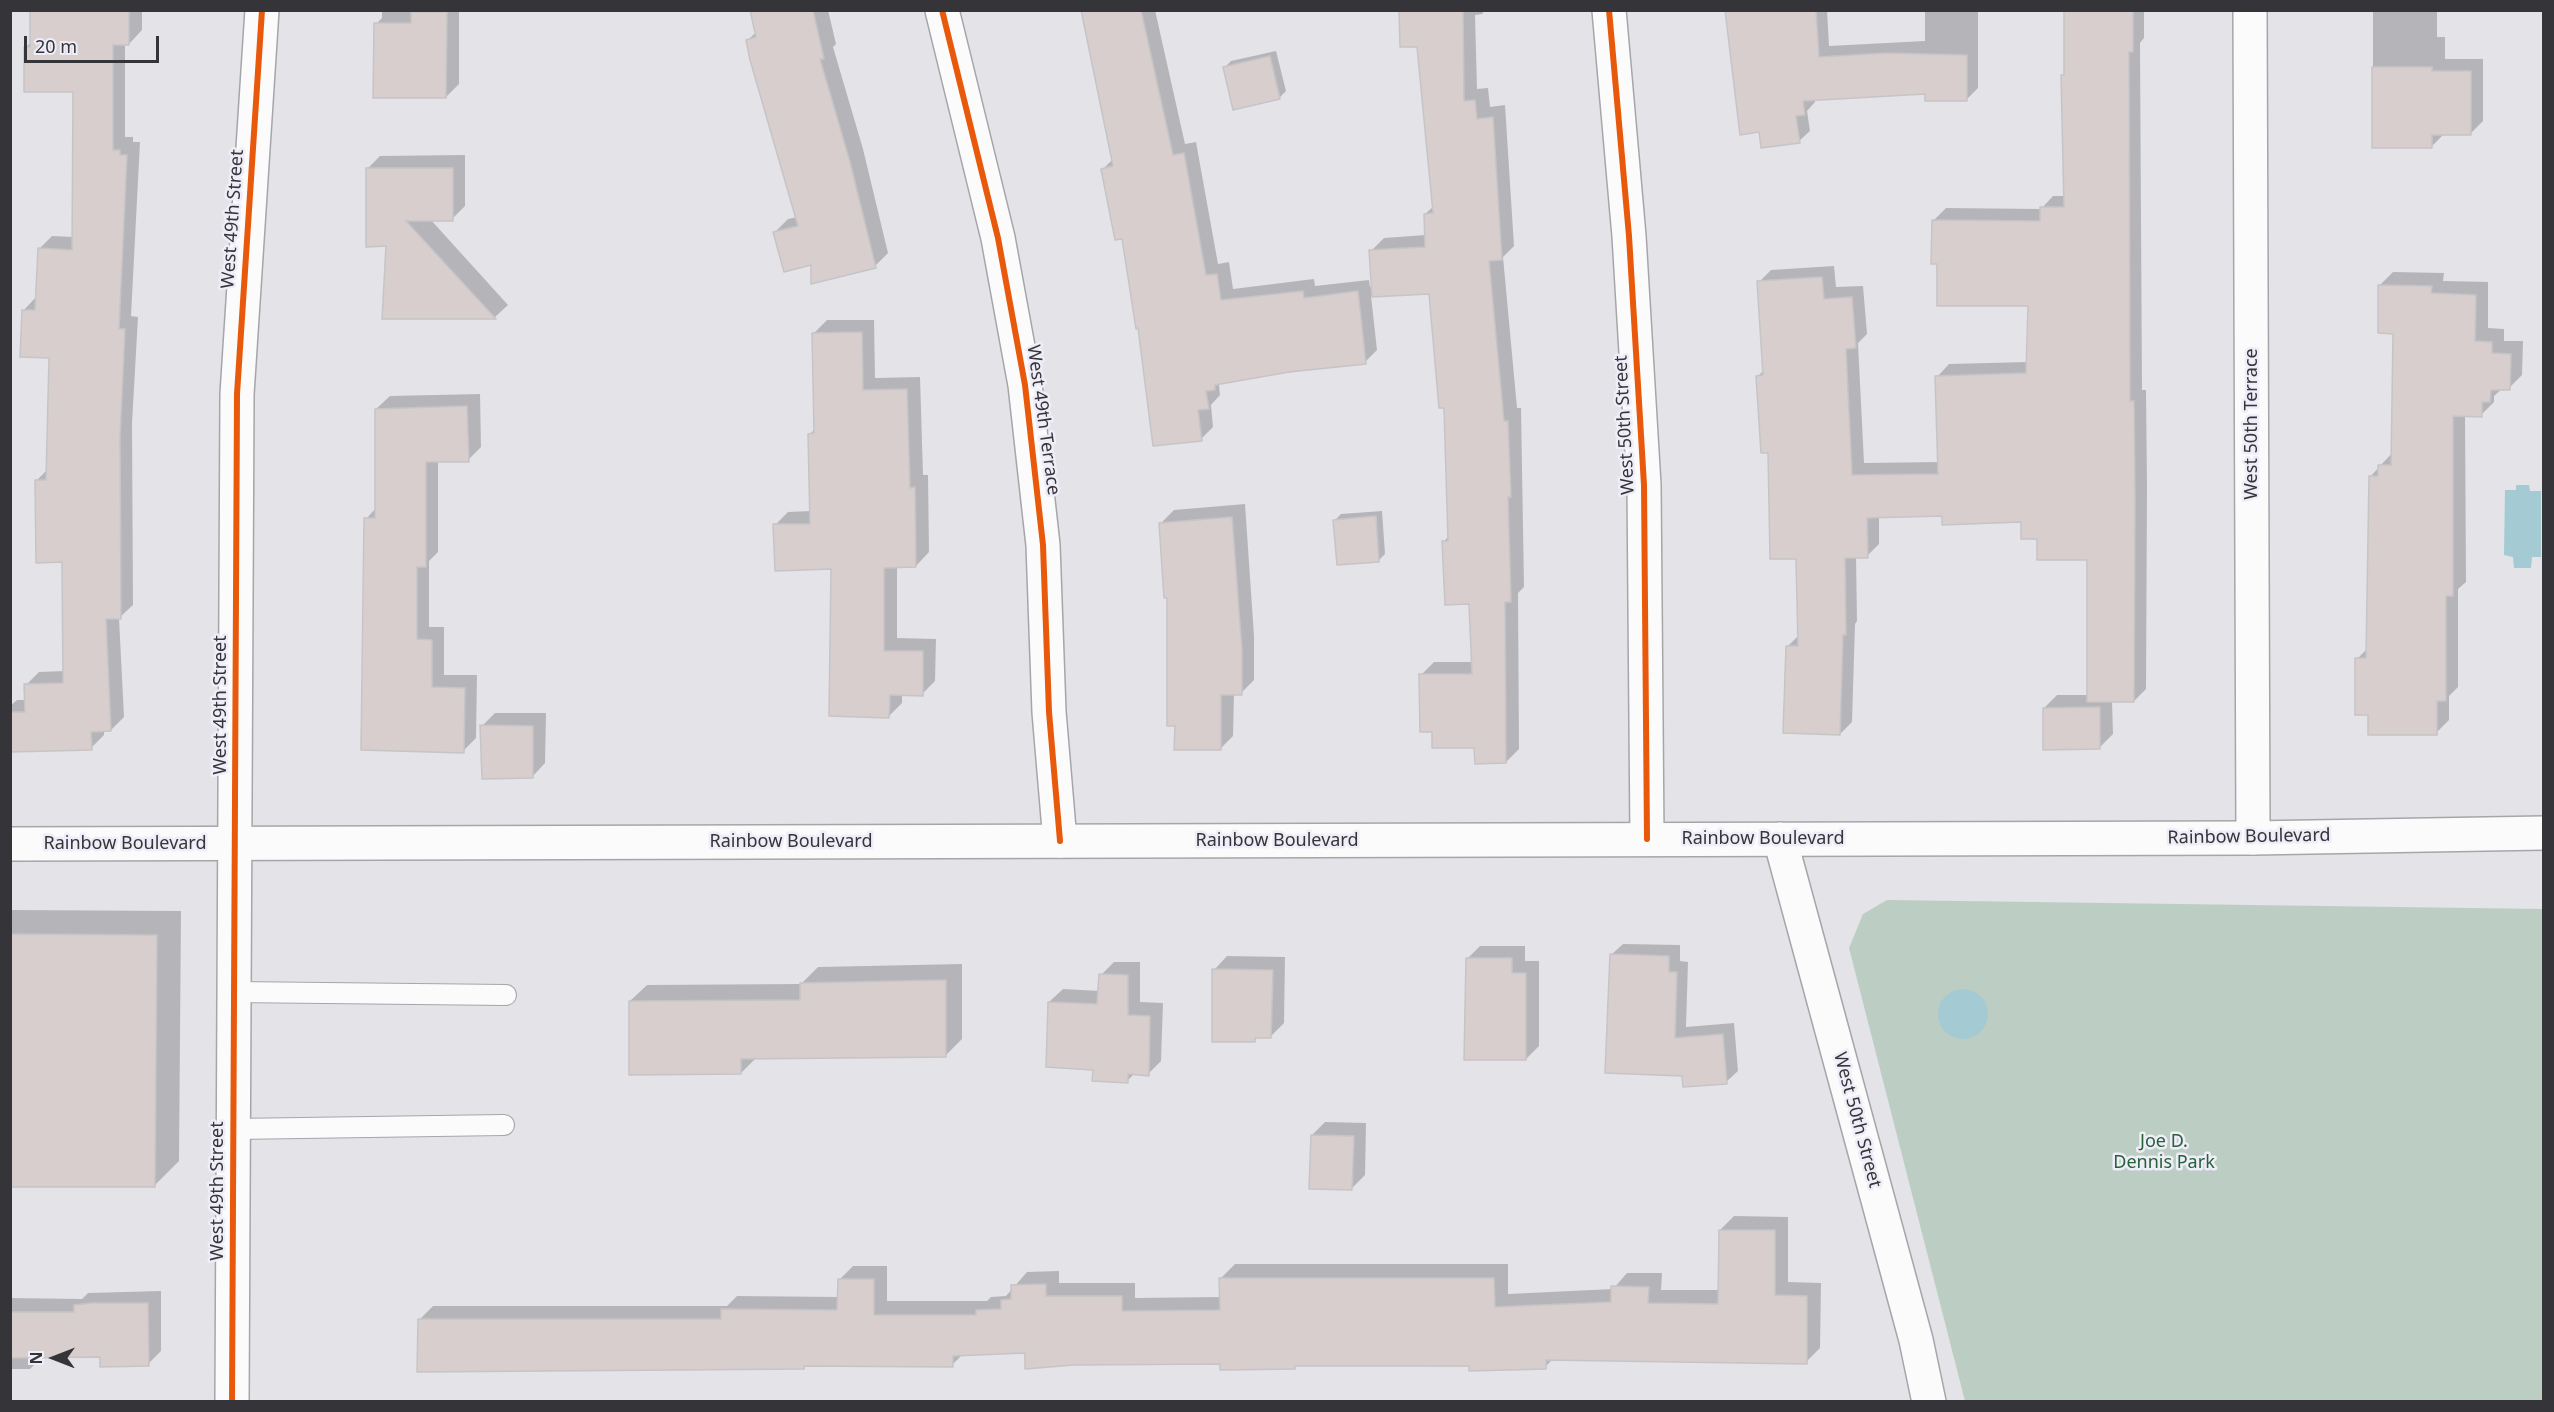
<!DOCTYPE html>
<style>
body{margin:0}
#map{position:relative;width:2554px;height:1412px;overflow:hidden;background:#e3e3e8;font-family:"Noto Sans",sans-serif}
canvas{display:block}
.frame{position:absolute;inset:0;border:12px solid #353539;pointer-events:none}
.north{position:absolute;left:24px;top:1328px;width:60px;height:60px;-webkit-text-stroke:4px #eeedf8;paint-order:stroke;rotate:270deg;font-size:16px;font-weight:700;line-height:24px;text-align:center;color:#353539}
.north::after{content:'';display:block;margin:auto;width:21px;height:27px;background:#353539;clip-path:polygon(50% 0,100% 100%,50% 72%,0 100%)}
.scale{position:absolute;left:24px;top:36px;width:135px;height:27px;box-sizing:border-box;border:3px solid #353539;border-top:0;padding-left:8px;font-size:18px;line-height:21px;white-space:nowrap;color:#353539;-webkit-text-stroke:4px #eeedf8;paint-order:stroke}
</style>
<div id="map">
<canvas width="2554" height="1412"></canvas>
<div class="frame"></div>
<div class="north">N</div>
<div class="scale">20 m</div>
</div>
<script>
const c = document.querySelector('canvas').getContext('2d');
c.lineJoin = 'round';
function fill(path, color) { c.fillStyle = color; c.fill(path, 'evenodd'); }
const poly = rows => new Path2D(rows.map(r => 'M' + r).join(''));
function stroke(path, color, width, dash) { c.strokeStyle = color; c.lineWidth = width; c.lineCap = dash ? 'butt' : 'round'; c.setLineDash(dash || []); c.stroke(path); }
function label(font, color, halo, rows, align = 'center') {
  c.font = font + ' "Noto Sans",sans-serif'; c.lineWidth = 5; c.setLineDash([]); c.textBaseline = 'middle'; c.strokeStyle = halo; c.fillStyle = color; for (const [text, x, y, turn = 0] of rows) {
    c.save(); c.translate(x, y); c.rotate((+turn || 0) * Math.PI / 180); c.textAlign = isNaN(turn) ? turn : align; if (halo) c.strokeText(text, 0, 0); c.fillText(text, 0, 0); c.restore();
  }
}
const green = poly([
 [1887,900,2543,909,2543,1401,1965,1401,1849,948,1863,914]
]);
const water = poly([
 [2516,485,2529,485,2530,491,2541,491,2541,557,2532,557,2531,568,2514,568,2513,557,2504,555,2505,490,2516,490],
 '1938 1014a25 25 0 1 1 50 0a25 25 0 1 1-50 0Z'
]);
const shadow = poly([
 [32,10,142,10,142,30,129,44,125,44,125,137,133,137,133,142,140,142,131,316,138,317,132,423,133,605,119,618,124,717,111,730,104,730,104,735,91,748,10,751,10,706,17,700,26,700,26,685,39,672,65,671,63,561,37,480,47,470,50,356,23,311,36,297,39,249,52,236,74,237,75,90,26,47,32,41],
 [382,10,459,10,459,84,446,97,376,24,382,18],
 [752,10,828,10,836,44,833,47,863,149,888,253,875,266,813,263,775,232,788,219,797,217,748,40,757,31],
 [1081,10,1155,10,1185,144,1196,142,1218,264,1229,262,1233,289,1314,279,1315,286,1369,280,1370,287,1373,286,1371,251,1384,238,1426,235,1425,214,1434,206,1418,46,1400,10,1485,10,1482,14,1475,15,1477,89,1488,88,1490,107,1505,105,1514,246,1503,257,1517,408,1521,408,1524,587,1518,593,1519,749,1506,762,1476,746,1433,731,1421,675,1434,662,1473,662,1471,602,1444,541,1449,536,1446,406,1430,292,1371,296,1377,350,1365,362,1222,382,1219,385,1220,395,1211,405,1213,427,1201,439,1139,327,1124,237,1103,169,1113,159],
 [1727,10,1827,10,1829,46,1925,41,1925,10,1978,10,1978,88,1967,99,1926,92,1815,99,1815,102,1807,111,1810,131,1799,141,1760,130],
 [2065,10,2144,10,2144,38,2140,43,2142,390,2146,390,2147,486,2146,689,2134,701,2112,701,2113,734,2100,747,2044,708,2057,695,2088,695,2088,559,2038,537,2022,521,1943,515,1879,517,1879,544,1867,556,1856,556,1857,621,1855,624,1852,722,1840,734,1788,646,1799,635,1798,557,1769,451,1758,376,1764,370,1759,282,1771,270,1834,266,1836,287,1863,286,1867,334,1858,343,1864,463,1940,462,1937,377,1949,364,2028,362,2029,304,1938,263,1934,220,1946,208,2041,209,2053,196,2065,196,2063,76,2065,73],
 [2373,10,2437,10,2437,37,2445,37,2445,59,2483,59,2483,121,2470,134,2444,134,2431,147,2373,147],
 [1276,51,1286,91,1279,98,1225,67,1231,61],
 [465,155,465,206,452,219,430,219,508,305,495,317,384,317,388,245,367,169,380,156],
 [2393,272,2444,273,2443,281,2488,282,2488,328,2504,329,2504,341,2523,341,2522,375,2509,388,2503,388,2494,396,2494,402,2481,415,2465,415,2466,582,2458,589,2458,687,2449,696,2449,720,2436,733,2369,713,2357,659,2368,648,2370,477,2393,452,2394,332,2380,285],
 [827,320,874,320,875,378,920,377,923,475,928,475,929,552,916,566,897,566,897,638,936,639,935,681,922,694,902,694,902,703,889,716,833,568,775,525,788,512,811,511,810,434,815,429,814,333],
 [480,394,481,447,468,460,438,461,438,552,429,561,429,627,444,627,444,675,477,675,476,738,463,751,362,749,366,519,376,508,376,409,390,396],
 [1245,504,1254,636,1254,680,1241,693,1234,693,1233,736,1220,749,1176,725,1169,596,1161,523,1174,510],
 [1382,511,1385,554,1379,560,1335,520,1341,514],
 [495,713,546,713,545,763,532,777,482,726],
 [10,910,181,911,179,1161,154,1186,10,1185],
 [1623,944,1680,945,1680,961,1688,962,1686,1027,1734,1023,1738,1071,1726,1082,1683,1074,1611,955],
 [1480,946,1525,946,1525,961,1539,961,1539,1046,1526,1059,1467,959],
 [1227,956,1285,957,1284,1023,1270,1037,1258,1037,1255,1040,1214,970],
 [1114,962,1140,962,1140,1002,1163,1003,1161,1061,1148,1074,1135,1073,1127,1081,1095,1068,1049,1002,1063,989,1100,991,1101,975],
 [962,964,962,1039,945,1056,756,1058,741,1073,630,1001,647,985,801,984,818,967],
 [1325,1122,1366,1123,1365,1175,1352,1188,1312,1135],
 [1734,1216,1788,1217,1788,1282,1821,1283,1820,1348,1806,1362,1553,1359,1545,1367,1297,1365,1294,1368,1026,1352,963,1354,952,1365,806,1365,803,1367,419,1320,433,1306,727,1306,737,1296,839,1297,839,1280,853,1266,887,1266,887,1301,987,1301,991,1297,1006,1296,1027,1272,1059,1271,1059,1283,1135,1283,1135,1298,1221,1297,1221,1278,1235,1264,1508,1264,1508,1294,1613,1289,1627,1273,1662,1273,1661,1290,1720,1290,1720,1230],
 [161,1291,161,1351,148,1364,101,1356,42,1357,30,1369,10,1369,10,1298,82,1299,88,1293]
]);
const building = poly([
 [30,10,129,10,129,45,113,45,113,150,120,150,120,155,127,155,119,329,125,329,120,437,121,619,106,619,111,731,91,732,92,750,10,752,10,712,25,712,24,684,63,683,62,562,36,563,35,480,46,480,49,358,20,357,22,310,35,310,38,248,72,250,73,92,24,92,24,47,30,47,30,10],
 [750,10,813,10,824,59,820,59,850,162,876,268,811,284,811,265,784,272,773,232,798,226,750,60,746,40,756,37,750,10],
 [1081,10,1141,10,1173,155,1184,153,1206,275,1217,274,1221,300,1303,291,1304,298,1358,291,1366,364,1289,372,1215,385,1215,390,1206,391,1209,409,1198,410,1202,441,1153,446,1138,328,1136,329,1122,239,1115,240,1101,169,1113,166,1081,10],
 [1399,10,1463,10,1464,101,1475,100,1477,119,1493,117,1502,260,1489,261,1504,421,1508,421,1511,497,1508,497,1511,602,1505,602,1506,763,1475,764,1474,748,1432,748,1432,732,1420,732,1419,674,1472,674,1469,604,1445,605,1442,541,1448,541,1444,408,1439,408,1429,294,1372,297,1369,250,1425,247,1424,214,1433,213,1417,47,1400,47,1399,10],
 [1725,10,1816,10,1819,57,1887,53,1967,55,1967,101,1925,101,1925,94,1803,101,1805,115,1796,116,1800,143,1761,148,1759,132,1740,135,1725,10],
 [2064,10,2133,10,2133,52,2129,52,2130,401,2134,401,2135,499,2134,702,2087,702,2087,560,2037,560,2037,539,2021,539,2021,522,1942,525,1942,516,1867,518,1868,558,1845,558,1846,635,1843,635,1840,735,1783,733,1786,646,1798,646,1796,559,1770,559,1768,453,1761,453,1756,376,1763,375,1757,281,1822,277,1824,299,1852,297,1856,348,1846,349,1852,475,1938,474,1935,376,2026,373,2028,306,1937,306,1937,264,1931,264,1932,220,2040,221,2040,207,2064,207,2061,75,2064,75,2064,10],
 [411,12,447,12,446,98,373,98,374,23,411,23,411,12],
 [1270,56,1280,99,1233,110,1223,67,1270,56],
 [2372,67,2432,67,2432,71,2471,71,2471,135,2432,135,2432,148,2372,148,2372,67],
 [366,168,453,168,453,221,406,221,496,319,382,319,386,246,366,247,366,168],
 [2378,285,2432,286,2431,293,2476,295,2475,341,2492,342,2492,353,2511,354,2510,390,2491,390,2490,402,2482,402,2482,417,2453,416,2453,596,2446,596,2446,701,2437,701,2437,735,2368,735,2368,715,2355,715,2355,658,2366,658,2369,476,2378,476,2378,465,2391,465,2393,334,2378,333,2378,285],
 [862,332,863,390,907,389,910,488,915,487,916,567,884,568,884,651,923,651,923,696,890,695,889,718,829,716,831,569,775,571,773,524,810,524,808,434,814,433,812,333,862,332],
 [467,406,469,462,426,462,426,567,417,567,417,639,432,640,432,687,465,688,464,753,361,750,364,518,375,518,375,409,467,406],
 [1376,516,1379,562,1337,565,1333,520,1376,516],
 [1232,517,1242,650,1242,695,1221,695,1221,750,1174,750,1175,726,1167,726,1167,598,1164,598,1159,523,1232,517],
 [2100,707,2100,749,2043,750,2043,708,2100,707],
 [480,725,533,726,533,778,482,779,480,725],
 [10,934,157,935,155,1187,10,1187,10,934],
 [1610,954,1669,956,1669,972,1677,972,1675,1038,1723,1034,1727,1084,1683,1087,1682,1076,1605,1073,1610,954],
 [1466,958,1512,958,1512,973,1526,973,1526,1060,1464,1060,1466,958],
 [1212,969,1273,970,1271,1038,1255,1038,1255,1042,1212,1042,1212,969],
 [1099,974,1128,975,1128,1015,1150,1016,1149,1076,1128,1074,1128,1083,1092,1081,1093,1070,1046,1067,1048,1002,1097,1004,1099,974],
 [946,980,946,1057,741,1059,741,1074,629,1075,629,1001,800,1000,800,983,946,980],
 [1311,1135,1354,1136,1352,1190,1309,1189,1311,1135],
 [1719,1230,1775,1230,1775,1295,1807,1296,1807,1364,1546,1360,1546,1369,1469,1371,1469,1366,1295,1366,1295,1369,1220,1370,1220,1364,1074,1365,1025,1369,1025,1353,953,1356,953,1367,804,1366,804,1369,417,1372,418,1319,721,1319,721,1309,837,1310,838,1279,874,1279,874,1315,976,1315,976,1310,1001,1309,1001,1300,1011,1299,1011,1285,1046,1284,1046,1296,1122,1296,1122,1311,1220,1310,1219,1278,1494,1278,1495,1307,1611,1302,1611,1286,1649,1287,1648,1303,1718,1304,1719,1230],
 [92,1303,148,1303,149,1366,100,1367,100,1357,10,1358,10,1312,74,1312,74,1305,92,1303]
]);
const service = poly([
 [234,992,506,995],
 [234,1129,504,1125]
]);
const minor = poly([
 [942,10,998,238,1025,385,1043,545,1049,712,1060,841],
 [1609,10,1629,236,1644,485,1647,839],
 [2250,10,2253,838],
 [1780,839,1916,1340,1929,1402],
 [232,1402,237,394,262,10]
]);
const primary = poly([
 [10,844,2253,838,2544,833]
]);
const cycleway = poly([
 [942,10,998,238,1025,385,1043,545,1049,712,1060,841],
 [1609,10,1629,236,1644,485,1647,839],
 [232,1402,237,394,262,10]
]);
const streetNames = [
 ["West 49th Street",233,219,-86],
 ["West 49th Terrace",1043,420,82],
 ["West 50th Terrace",2252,424,-90],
 ["West 50th Street",1625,425,-93],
 ["West 49th Street",221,705,-90],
 ["Rainbow Boulevard",2249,837,-1],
 ["Rainbow Boulevard",1763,839],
 ["Rainbow Boulevard",1277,841],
 ["Rainbow Boulevard",791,842],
 ["Rainbow Boulevard",125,844],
 ["West 50th Street",1857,1120,75],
 ["West 49th Street",218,1191,-90]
];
const parkNames = [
 ["Joe D.",2164,1142],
 ["Dennis Park",2164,1163]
];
fill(green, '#bccec3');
fill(water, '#a4cad4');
fill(shadow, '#0003');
fill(building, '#d8cece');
stroke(building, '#c6c4c6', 1.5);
stroke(service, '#a6a6aa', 22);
stroke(minor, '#a6a6aa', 36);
stroke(primary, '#a6a6aa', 36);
stroke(service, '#fbfbfc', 20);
stroke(minor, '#fbfbfc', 33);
stroke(primary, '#fbfbfc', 33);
stroke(cycleway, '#e8590c', 6);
label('18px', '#353539', '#eeedf8', streetNames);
label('18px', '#27613a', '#eeedf8', parkNames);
</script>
